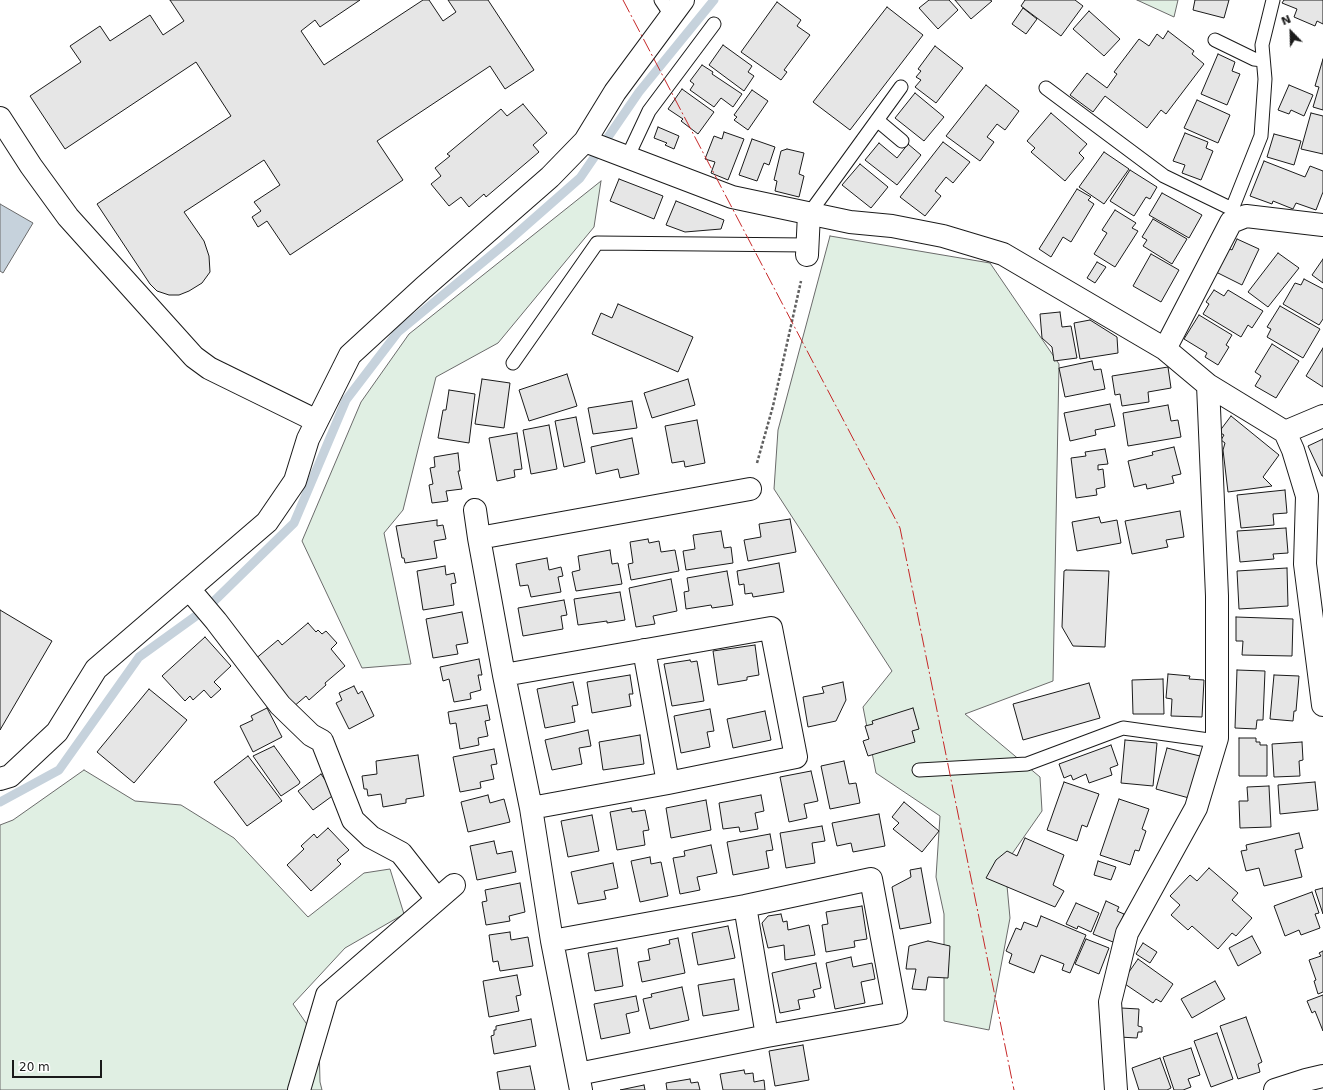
<!DOCTYPE html>
<style>
body{margin:0}
#map{position:relative;width:1323px;height:1090px;overflow:hidden;background:#fff;font-family:"DejaVu Sans",sans-serif}
canvas{display:block}
.north{position:absolute;left:1271px;top:12px;width:40px;height:40px;-webkit-text-stroke:3px #fff;paint-order:stroke;rotate:337deg;font-size:11px;font-weight:700;line-height:16px;text-align:center;color:#1a1a1a}
.north::after{content:'';display:block;margin:auto;width:14px;height:18px;background:#1a1a1a;clip-path:polygon(50% 0,100% 100%,50% 72%,0 100%)}
.scale{position:absolute;left:12px;top:1060px;width:90px;height:18px;box-sizing:border-box;border:2px solid #1a1a1a;border-top:0;padding-left:5px;font-size:12px;line-height:14px;white-space:nowrap;color:#1a1a1a;-webkit-text-stroke:3px #fff;paint-order:stroke}
</style>
<div id="map">
<canvas width="1323" height="1090"></canvas>
<div class="north">N</div>
<div class="scale">20 m</div>
</div>
<script>
const c = document.querySelector('canvas').getContext('2d');
c.lineJoin = 'round';
function fill(path, color) { c.fillStyle = color; c.fill(path, 'evenodd'); }
const poly = rows => new Path2D(rows.map(r => 'M' + r).join(''));
function stroke(path, color, width, dash) { c.strokeStyle = color; c.lineWidth = width; c.lineCap = dash ? 'butt' : 'round'; c.setLineDash(dash || []); c.stroke(path); }
const green = poly([
 [1137,0,1178,0,1174,17,1137,0],
 [601,181,594,227,498,343,436,377,403,510,384,533,411,664,362,668,302,541,361,402,409,334,601,181],
 [830,236,990,263,1059,364,1053,681,965,714,1040,777,1042,811,1005,864,1010,918,989,1030,944,1021,944,914,936,877,940,816,876,773,863,707,892,671,774,489,778,430,830,236],
 [84,770,135,801,181,805,234,838,308,917,364,873,390,869,404,914,345,948,293,1004,319,1042,320,1082,322,1090,0,1090,0,825,13,820,84,770]
]);
const water = poly([
 [0,204,33,223,3,273,0,271,0,204]
]);
const stream = poly([
 [0,802,59,770,139,657,207,608,294,523,346,400,398,332,506,243,580,178,639,92,714,0]
]);
const building = poly([
 [170,0,360,0,320,27,315,20,301,31,324,65,423,0,429,0,443,21,456,12,448,0,488,0,534,70,505,89,490,66,377,141,403,180,290,255,267,221,258,227,252,217,261,211,254,202,280,185,264,160,184,212,204,241,209,256,210,272,202,283,189,291,179,295,169,295,157,291,150,284,97,204,231,116,196,62,65,149,30,96,81,62,70,46,100,26,110,41,150,15,163,35,184,21,170,0],
 [929,0,949,0,958,10,938,29,919,8,929,0],
 [955,0,990,0,992,1,971,19,955,0],
 [1025,0,1075,0,1083,6,1061,36,1021,6,1025,0],
 [1195,0,1229,0,1224,18,1193,10,1195,0],
 [1284,0,1323,0,1323,24,1317,21,1315,26,1294,17,1297,9,1282,3,1284,0],
 [777,2,801,20,797,26,810,35,784,70,787,72,781,80,741,52,777,2],
 [887,7,923,35,850,130,813,102,887,7],
 [1023,8,1037,19,1026,34,1012,24,1023,8],
 [1089,11,1120,39,1104,56,1073,29,1089,11],
 [1168,31,1194,51,1192,54,1204,64,1166,114,1161,110,1147,128,1105,96,1093,112,1070,95,1087,73,1107,88,1117,74,1114,72,1139,39,1149,46,1157,34,1163,39,1168,31],
 [723,45,752,66,748,72,754,76,744,91,709,65,723,45],
 [935,46,963,68,936,103,915,87,921,80,916,77,921,71,918,69,935,46],
 [1218,54,1235,62,1232,71,1240,74,1227,105,1201,94,1218,54],
 [1323,59,1323,110,1313,107,1319,87,1315,86,1323,59],
 [702,65,713,72,712,74,742,94,733,107,721,98,714,107,690,90,694,84,690,81,702,65],
 [986,85,1019,111,1005,130,997,124,987,137,994,142,980,161,946,136,986,85],
 [1289,85,1313,95,1304,116,1291,110,1289,114,1278,110,1289,85],
 [682,89,714,112,698,134,681,121,683,119,668,109,682,89],
 [752,90,768,101,748,130,734,120,737,117,734,115,752,90],
 [915,93,944,117,924,141,895,118,915,93],
 [1197,100,1230,115,1218,143,1184,128,1197,100],
 [523,104,547,133,533,145,539,152,486,197,484,194,469,207,461,197,449,206,431,184,441,176,435,168,450,156,447,154,501,109,507,116,523,104],
 [1051,113,1087,144,1079,153,1084,158,1065,181,1031,152,1035,148,1027,141,1051,113],
 [1311,113,1323,116,1323,154,1301,149,1311,113],
 [658,127,679,136,674,149,665,145,667,143,654,138,658,127],
 [724,132,744,139,728,180,711,173,715,162,705,159,714,136,722,139,724,132],
 [1185,133,1208,142,1206,148,1213,151,1201,180,1182,173,1185,165,1173,161,1185,133],
 [1274,134,1301,141,1294,165,1267,157,1274,134],
 [752,139,775,147,769,165,764,163,757,181,739,175,752,139],
 [943,142,970,162,953,183,946,177,935,191,941,196,925,216,900,197,943,142],
 [879,143,897,158,908,144,921,155,897,185,865,160,879,143],
 [787,149,804,153,799,174,804,176,799,197,775,191,777,181,774,180,781,151,787,149],
 [1104,152,1129,169,1104,204,1079,187,1104,152],
 [1264,161,1305,177,1310,166,1323,171,1323,192,1316,210,1296,203,1293,209,1273,201,1272,204,1250,196,1264,161],
 [860,164,888,187,871,208,842,185,860,164],
 [1130,170,1157,187,1150,199,1146,197,1134,216,1110,201,1130,170],
 [619,179,663,196,654,219,610,201,619,179],
 [1077,189,1091,197,1088,200,1094,204,1071,242,1063,237,1051,257,1039,249,1077,189],
 [1162,193,1202,215,1189,238,1149,215,1162,193],
 [676,201,724,220,721,229,685,232,666,225,676,201],
 [1115,210,1136,223,1132,228,1138,231,1115,267,1094,254,1107,233,1102,230,1115,210],
 [1153,219,1187,239,1172,264,1143,246,1147,240,1142,237,1153,219],
 [1237,239,1259,249,1242,285,1216,272,1228,248,1232,250,1237,239],
 [1278,253,1299,268,1268,307,1248,292,1278,253],
 [1151,254,1179,270,1161,302,1133,286,1151,254],
 [1323,259,1323,283,1312,275,1323,259],
 [1097,262,1106,267,1095,283,1087,278,1097,262],
 [1304,279,1323,289,1323,319,1319,325,1283,304,1295,283,1301,285,1304,279],
 [1214,290,1224,296,1228,290,1263,311,1252,328,1248,325,1241,337,1203,314,1209,304,1206,302,1214,290],
 [618,304,693,337,678,372,592,334,601,313,612,318,618,304],
 [1280,306,1320,329,1303,358,1267,337,1271,329,1267,327,1280,306],
 [1060,312,1062,327,1071,326,1077,358,1054,361,1052,347,1042,338,1040,314,1060,312],
 [1199,315,1232,335,1226,345,1229,347,1218,365,1205,357,1207,353,1184,339,1199,315],
 [1090,320,1117,337,1118,353,1080,359,1074,323,1090,320],
 [1272,344,1299,361,1276,398,1255,386,1261,376,1255,372,1272,344],
 [1323,348,1323,387,1306,376,1323,348],
 [1092,361,1094,370,1101,369,1105,389,1065,397,1059,368,1092,361],
 [1168,367,1171,388,1148,392,1149,402,1122,406,1120,394,1115,395,1112,376,1168,367],
 [567,374,577,406,529,421,519,390,567,374],
 [482,379,510,383,504,428,475,424,482,379],
 [688,379,695,405,652,418,644,393,688,379],
 [449,390,475,394,469,443,438,438,443,410,446,410,449,390],
 [632,401,637,428,593,434,588,408,632,401],
 [1110,404,1115,426,1095,430,1096,435,1070,441,1064,413,1110,404],
 [1168,405,1171,421,1178,420,1181,437,1128,446,1123,413,1168,405],
 [1231,416,1279,455,1263,477,1272,486,1228,492,1223,450,1225,443,1221,440,1224,435,1219,432,1231,416],
 [576,417,585,462,564,467,555,421,576,417],
 [697,420,705,463,685,467,684,461,672,463,665,426,697,420],
 [549,425,557,469,531,474,523,430,549,425],
 [517,433,522,469,514,470,515,477,497,481,489,438,517,433],
 [632,438,639,474,620,478,618,469,596,474,591,447,632,438],
 [1323,439,1323,476,1322,476,1308,446,1323,439],
 [1174,447,1181,474,1172,476,1174,483,1147,489,1146,484,1134,487,1128,461,1153,455,1152,452,1174,447],
 [1105,449,1108,464,1098,465,1098,470,1103,469,1105,487,1096,489,1097,495,1076,498,1071,458,1086,456,1085,452,1105,449],
 [458,453,460,471,458,471,462,489,446,491,448,501,432,503,429,485,433,484,430,468,435,467,434,457,458,453],
 [1285,490,1287,513,1273,514,1274,525,1241,528,1237,495,1285,490],
 [1180,511,1184,537,1166,540,1168,547,1132,554,1125,521,1180,511],
 [1099,517,1101,523,1117,520,1121,543,1077,551,1072,522,1099,517],
 [790,519,796,552,748,561,744,540,761,537,759,524,790,519],
 [437,520,437,526,443,525,446,539,434,541,437,558,405,563,404,558,402,558,396,526,437,520],
 [1286,528,1288,553,1273,554,1274,559,1240,562,1237,531,1286,528],
 [721,531,724,548,731,547,733,563,686,570,683,551,695,549,693,535,721,531],
 [648,539,649,543,659,541,661,552,675,550,679,571,631,580,628,564,633,563,630,542,648,539],
 [610,550,612,564,618,563,622,584,576,591,572,572,580,570,578,556,610,550],
 [547,558,549,570,561,567,563,576,558,577,561,592,531,597,528,585,520,586,516,564,547,558],
 [779,563,784,592,753,597,752,593,745,594,744,584,739,585,737,571,779,563],
 [445,566,446,575,454,573,456,583,451,584,454,605,423,610,417,571,445,566],
 [1287,568,1288,606,1239,609,1237,571,1287,568],
 [1066,570,1109,571,1105,647,1073,646,1062,627,1064,571,1066,570],
 [727,571,733,605,712,608,711,605,686,609,684,592,689,591,687,578,727,571],
 [671,579,677,611,653,616,655,624,636,627,629,588,671,579],
 [620,592,625,620,607,623,607,621,578,625,574,599,620,592],
 [564,600,567,615,561,616,563,629,523,636,518,608,564,600],
 [0,610,52,641,0,730,0,610],
 [462,612,468,643,456,645,458,654,433,658,426,619,462,612],
 [1236,617,1293,619,1292,656,1242,655,1243,641,1236,641,1236,617],
 [308,623,316,632,318,630,322,634,326,631,337,643,331,649,345,666,325,683,326,685,309,700,306,696,293,707,254,660,278,640,282,645,308,623],
 [205,637,231,666,214,682,221,689,211,698,204,690,193,700,190,696,185,701,162,676,205,637],
 [755,645,759,675,747,677,747,680,718,685,713,651,755,645],
 [479,659,482,675,478,675,481,690,470,693,471,699,454,702,449,679,443,681,440,667,479,659],
 [690,660,691,662,697,661,704,701,672,706,664,664,690,660],
 [1237,670,1265,671,1263,720,1257,720,1256,729,1235,728,1237,670],
 [1168,674,1190,676,1189,679,1204,680,1202,717,1171,716,1172,699,1166,698,1168,674],
 [630,675,633,694,629,694,631,706,592,713,587,682,630,675],
 [1274,675,1299,676,1296,711,1294,711,1293,721,1270,719,1274,675],
 [1163,679,1164,714,1133,714,1132,680,1163,679],
 [573,682,578,705,572,706,575,722,545,728,537,689,573,682],
 [843,682,846,700,836,721,808,727,803,697,824,693,822,687,843,682],
 [1089,683,1100,718,1023,740,1013,704,1089,683],
 [354,686,358,694,362,691,374,716,349,729,336,703,342,700,339,693,354,686],
 [149,689,187,720,134,783,97,752,149,689],
 [487,705,490,720,485,721,488,736,478,738,479,745,460,749,456,723,450,724,448,712,487,705],
 [267,708,282,737,253,752,240,726,253,720,251,716,267,708],
 [913,708,919,729,912,731,915,742,868,756,863,741,869,739,865,726,873,724,872,721,913,708],
 [710,709,714,731,707,732,710,747,681,753,674,716,710,709],
 [765,711,771,740,733,748,727,719,765,711],
 [588,730,591,746,579,748,582,764,552,770,545,740,588,730],
 [640,735,644,764,603,770,599,742,640,735],
 [1239,738,1256,738,1256,742,1260,742,1260,745,1267,745,1267,776,1239,776,1239,738],
 [1125,740,1157,743,1153,786,1121,783,1125,740],
 [1302,742,1303,760,1299,761,1300,776,1274,777,1272,744,1302,742],
 [1111,745,1118,765,1110,768,1112,775,1089,783,1086,774,1073,780,1071,775,1064,778,1059,764,1111,745],
 [274,746,300,782,299,784,281,796,253,756,274,746],
 [1167,748,1200,756,1189,798,1156,789,1167,748],
 [494,749,497,764,491,765,494,779,480,782,481,788,460,792,453,757,494,749],
 [418,755,424,796,406,799,406,803,383,807,381,794,368,796,367,789,364,789,362,776,377,774,376,761,418,755],
 [248,756,282,801,247,826,214,782,248,756],
 [844,761,849,784,856,783,860,803,830,809,821,766,844,761],
 [811,771,818,801,804,804,807,818,789,822,780,777,811,771],
 [321,774,335,794,313,810,298,791,321,774],
 [1064,782,1099,794,1087,827,1082,825,1077,841,1047,830,1064,782],
 [1315,782,1318,810,1280,814,1278,785,1315,782],
 [1269,786,1271,827,1240,828,1239,801,1248,801,1247,787,1269,786],
 [488,795,490,803,504,799,510,822,468,832,461,802,488,795],
 [761,795,764,811,755,813,758,829,740,832,739,827,723,829,719,803,761,795],
 [1119,799,1149,809,1142,829,1146,831,1139,851,1135,850,1130,865,1100,855,1119,799],
 [706,800,711,830,671,838,666,808,706,800],
 [904,802,939,831,922,852,893,829,899,823,892,817,904,802],
 [631,808,632,812,645,810,649,830,643,831,645,845,617,850,610,812,631,808],
 [879,814,885,846,853,852,851,843,837,846,832,823,879,814],
 [592,815,599,851,568,857,561,821,592,815],
 [822,826,825,841,812,843,815,863,786,868,780,833,822,826],
 [328,828,349,850,337,860,341,864,311,891,287,865,304,849,301,846,314,834,317,838,328,828],
 [1299,833,1303,848,1295,850,1302,877,1264,886,1259,868,1246,871,1241,851,1247,850,1246,845,1299,833],
 [770,834,773,850,766,851,769,868,733,875,727,842,770,834],
 [1025,838,1064,855,1053,885,1064,891,1055,907,986,878,996,860,1007,851,1017,856,1025,838],
 [494,841,497,854,512,851,516,872,477,880,470,846,494,841],
 [711,845,717,873,697,877,700,890,680,894,673,858,685,856,684,851,711,845],
 [650,857,651,864,661,862,668,896,640,902,631,861,650,857],
 [1098,861,1116,867,1111,880,1094,875,1098,861],
 [613,863,618,888,604,891,606,899,578,904,571,872,613,863],
 [921,868,931,923,900,929,892,887,911,877,910,870,921,868],
 [1209,868,1238,893,1232,900,1252,918,1236,936,1232,933,1218,949,1192,926,1188,930,1171,915,1180,905,1170,896,1190,875,1197,881,1209,868],
 [520,883,525,912,509,916,510,921,486,925,482,902,487,901,485,890,520,883],
 [1323,888,1323,914,1315,890,1323,888],
 [1312,892,1319,913,1315,914,1320,928,1301,935,1299,930,1285,936,1274,906,1312,892],
 [1106,901,1119,907,1117,911,1124,914,1113,942,1093,934,1106,901],
 [1076,903,1099,913,1091,932,1078,926,1077,929,1066,924,1076,903],
 [862,906,867,939,854,941,855,947,826,952,822,925,828,924,826,912,862,906],
 [781,914,783,922,787,921,788,930,809,925,815,955,785,960,784,945,768,948,762,923,768,916,781,914],
 [1041,916,1086,935,1070,973,1062,970,1064,964,1041,955,1034,973,1009,963,1012,954,1006,951,1016,928,1021,930,1024,922,1037,927,1041,916],
 [728,926,735,958,698,965,692,933,728,926],
 [510,932,511,940,528,937,533,966,500,971,498,961,493,962,489,935,510,932],
 [1252,936,1261,953,1238,966,1229,948,1252,936],
 [678,938,685,973,642,982,638,962,650,960,648,949,670,944,669,940,678,938],
 [1086,939,1109,948,1099,974,1075,964,1086,939],
 [928,941,950,946,948,978,928,977,926,990,912,989,916,969,906,969,909,946,928,941],
 [1143,943,1157,952,1150,963,1136,954,1143,943],
 [617,948,623,986,595,991,588,953,617,948],
 [1323,951,1323,992,1318,994,1314,981,1316,980,1309,960,1321,956,1319,953,1323,951],
 [851,957,853,967,872,963,875,979,861,982,865,1003,835,1009,826,963,851,957],
 [1138,959,1173,984,1161,1002,1156,999,1153,1003,1122,982,1138,959],
 [816,963,821,988,813,990,815,997,798,1000,800,1009,780,1013,772,973,816,963],
 [517,975,521,995,516,996,519,1011,489,1017,483,981,517,975],
 [734,979,739,1010,703,1016,698,985,734,979],
 [1215,981,1225,999,1192,1018,1181,999,1215,981],
 [682,987,689,1020,650,1029,643,999,652,997,651,994,682,987],
 [1323,995,1323,1031,1315,1011,1312,1013,1307,1001,1323,995],
 [636,996,639,1011,626,1014,630,1033,601,1039,594,1004,636,996],
 [1121,1008,1139,1009,1138,1026,1142,1027,1142,1032,1138,1032,1137,1038,1119,1037,1121,1008],
 [1246,1017,1262,1062,1258,1064,1260,1072,1238,1079,1220,1026,1246,1017],
 [531,1019,536,1046,494,1054,491,1036,494,1035,494,1030,496,1030,496,1026,531,1019],
 [1217,1033,1233,1079,1211,1087,1194,1041,1217,1033],
 [803,1045,809,1080,775,1086,769,1051,803,1045],
 [1191,1048,1200,1075,1188,1079,1191,1087,1183,1090,1174,1090,1163,1057,1191,1048],
 [1160,1058,1171,1088,1167,1090,1139,1090,1132,1068,1160,1058],
 [530,1066,535,1090,500,1090,497,1072,530,1066],
 [744,1070,745,1074,753,1073,754,1082,764,1080,765,1090,723,1090,720,1074,744,1070],
 [690,1079,691,1083,698,1082,700,1090,667,1090,666,1083,690,1079],
 [644,1085,645,1090,620,1090,644,1085]
]);
const path = poly([
 [757,463,773,406,801,281]
]);
const lane = poly([
 [661,0,671,15],
 [1215,40,1254,59,1263,60],
 [1046,88,1164,176,1232,209,1231,222],
 [877,120,902,141],
 [627,158,649,111,714,24],
 [809,214,901,87],
 [1232,216,1232,209,1261,136,1265,79,1262,45,1273,0],
 [513,363,597,243,807,245],
 [919,770,1027,764,1123,728,1216,741]
]);
const street = poly([
 [0,118,31,166,68,217,194,357,209,368,317,421],
 [585,141,732,197,850,222,892,226,943,236,1003,254,1165,349,1208,385,1285,432,1293,450,1307,496,1305,564,1323,705],
 [807,255,809,214],
 [1165,349,1231,222,1246,216,1323,225],
 [1285,432,1323,416],
 [475,510,479,538],
 [189,589,216,621,280,705,311,735,322,741,353,820,371,837,401,853,437,899],
 [644,650,668,783],
 [504,675,771,628,796,757,668,783,531,808],
 [0,779,10,776,57,732,96,669,267,522,295,481,308,439,350,355,423,288,550,177,585,141,615,92,683,0],
 [745,906,767,1036],
 [552,941,745,906,871,879,896,1013,767,1036,578,1074],
 [299,1090,327,995,454,885],
 [581,1090,552,941,531,808,504,675,479,538,750,489],
 [1116,1090,1110,1002,1127,933,1196,808,1217,738,1217,596,1208,385],
 [1275,1090,1306,1080,1323,1076]
]);
const power = poly([
 [623,0,900,528,1014,1090]
]);
fill(green, '#e0efe3');
stroke(green, '#6a6a6a', 1);
fill(water, '#c6d2dc');
stroke(water, '#6a6a6a', 1);
stroke(stream, '#c6d2dc', 9);
fill(building, '#e6e6e6');
stroke(building, '#1a1a1a', 1);
stroke(lane, '#1a1a1a', 15);
stroke(street, '#1a1a1a', 24);
stroke(path, '#5f5f5f', 2.5, [3, 2]);
stroke(lane, '#fff', 13);
stroke(street, '#fff', 22);
stroke(power, '#c62828', 1, [14, 3, 2, 3]);
</script>
